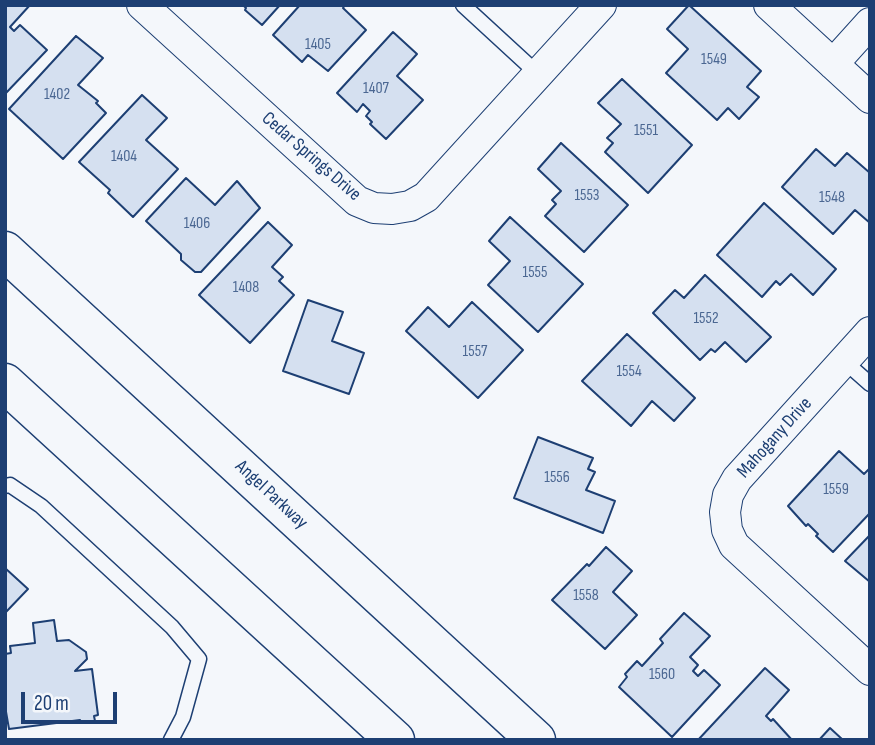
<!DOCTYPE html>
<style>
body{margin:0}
#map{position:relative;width:875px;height:745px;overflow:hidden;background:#f4f7fb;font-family:"Sofia Sans Condensed",sans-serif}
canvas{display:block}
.frame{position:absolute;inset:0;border:7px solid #1d3f73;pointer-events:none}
.scale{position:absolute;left:21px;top:692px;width:96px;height:32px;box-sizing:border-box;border:4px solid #1d3f73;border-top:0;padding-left:9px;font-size:21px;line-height:24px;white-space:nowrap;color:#1d3f73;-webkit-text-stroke:5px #f4f7fb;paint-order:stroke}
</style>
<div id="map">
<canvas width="875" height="745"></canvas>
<div class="frame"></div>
<div class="scale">20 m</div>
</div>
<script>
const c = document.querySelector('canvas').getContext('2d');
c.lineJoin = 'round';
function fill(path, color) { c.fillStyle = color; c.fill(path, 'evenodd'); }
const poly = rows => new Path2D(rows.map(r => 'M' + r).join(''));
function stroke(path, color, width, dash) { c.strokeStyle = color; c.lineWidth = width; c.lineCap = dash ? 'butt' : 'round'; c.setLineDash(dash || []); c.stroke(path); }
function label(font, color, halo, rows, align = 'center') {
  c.font = font + ' "Sofia Sans Condensed",sans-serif'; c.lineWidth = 5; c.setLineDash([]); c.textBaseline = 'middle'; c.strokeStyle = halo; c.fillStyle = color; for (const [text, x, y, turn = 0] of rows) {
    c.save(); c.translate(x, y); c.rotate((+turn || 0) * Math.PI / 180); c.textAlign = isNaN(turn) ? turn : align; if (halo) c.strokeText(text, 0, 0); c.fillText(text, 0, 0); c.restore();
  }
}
const building = poly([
 [5,5,30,5,10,27,14,31,20,25,47,50,5,94,5,5],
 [243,5,280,5,262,25,245,10,246,8,243,5],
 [300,5,345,5,343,8,366,30,328,71,308,55,302,62,273,35,300,5],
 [689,5,761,71,747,87,759,97,739,119,728,108,717,120,666,73,688,49,667,29,689,5],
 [393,32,417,54,397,76,423,100,386,139,370,124,372,122,366,116,370,111,363,104,357,112,337,93,393,32],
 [76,36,103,58,78,85,98,101,96,103,106,113,63,159,9,109,76,36],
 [622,79,692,145,648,193,605,152,613,143,607,138,621,124,598,103,622,79],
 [142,95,167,118,146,140,178,169,133,217,108,193,110,190,79,162,142,95],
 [561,143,628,205,584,252,545,216,556,204,552,200,561,191,538,169,561,143],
 [816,149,835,166,847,153,870,173,870,223,855,210,833,234,782,187,816,149],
 [186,178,215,205,237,181,260,208,201,272,195,272,181,260,181,254,146,221,186,178],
 [764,203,836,269,813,295,791,274,780,285,776,281,762,297,717,255,764,203],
 [510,217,583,284,538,332,488,285,510,261,489,241,510,217],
 [268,222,292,245,272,267,283,277,279,281,294,295,250,343,199,295,268,222],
 [705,275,771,337,746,362,725,342,715,352,711,349,700,360,653,313,675,290,684,298,705,275],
 [308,300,343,312,332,341,364,353,349,394,283,371,308,300],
 [472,302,523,350,478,398,406,331,428,307,449,327,472,302],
 [627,334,695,398,674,421,652,401,631,426,582,381,627,334],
 [538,437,593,458,588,469,595,472,586,490,615,501,603,533,514,498,538,437],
 [839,451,864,474,870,468,870,513,833,552,816,536,818,534,808,524,806,526,788,506,839,451],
 [870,535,870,582,845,561,870,535],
 [606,547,632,571,613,592,637,615,605,649,552,600,587,564,589,566,606,547],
 [5,568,28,589,5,613,5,568],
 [684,613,710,636,690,657,698,665,693,671,698,676,704,670,720,685,672,737,619,687,627,677,625,674,637,661,642,666,663,643,660,639,684,613],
 [54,620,57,641,69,640,86,652,87,659,75,671,92,669,98,715,94,716,95,721,80,723,80,720,9,729,5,706,5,654,11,653,10,646,35,643,33,623,54,620],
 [765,668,789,690,766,716,771,721,773,719,792,740,698,740,765,668],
 [830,728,843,740,819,740,830,728]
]);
const lane = poly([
 [463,5,538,74],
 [844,361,870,384],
 [5,486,10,485,41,506,172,627,199,659,183,717,171,740]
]);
const street = poly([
 [142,5,357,201,374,208,392,209,410,206,426,197,601,5],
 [769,5,870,98],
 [833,64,870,23],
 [870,332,737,479,728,495,725,512,727,530,734,545,870,670]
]);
const secondary = poly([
 [5,251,536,740],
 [5,383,395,740]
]);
const numberNames = [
 ["1405",318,45],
 ["1549",714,60],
 ["1407",376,89],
 ["1402",57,95],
 ["1551",646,131],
 ["1404",124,157],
 ["1553",587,196],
 ["1548",832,198],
 ["1406",197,224],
 ["1555",535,273],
 ["1408",246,288],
 ["1552",706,319],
 ["1557",475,352],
 ["1554",629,372],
 ["1556",557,478],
 ["1559",836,490],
 ["1558",586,596],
 ["1560",662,675]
];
const streetNames = [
 ["Cedar Springs Drive",311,157,41],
 ["Mahogany Drive",775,438,-48],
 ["Angel Parkway",271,495,43]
];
fill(building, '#d5e0f0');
stroke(building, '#1d3f73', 2);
stroke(lane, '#1d3f73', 17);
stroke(street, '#1d3f73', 32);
stroke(secondary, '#1d3f73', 41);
stroke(lane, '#f4f7fb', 14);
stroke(street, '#f4f7fb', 30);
stroke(secondary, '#f4f7fb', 38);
label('16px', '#4b6792', null, numberNames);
label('19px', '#1d3f73', '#f4f7fb', streetNames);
</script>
